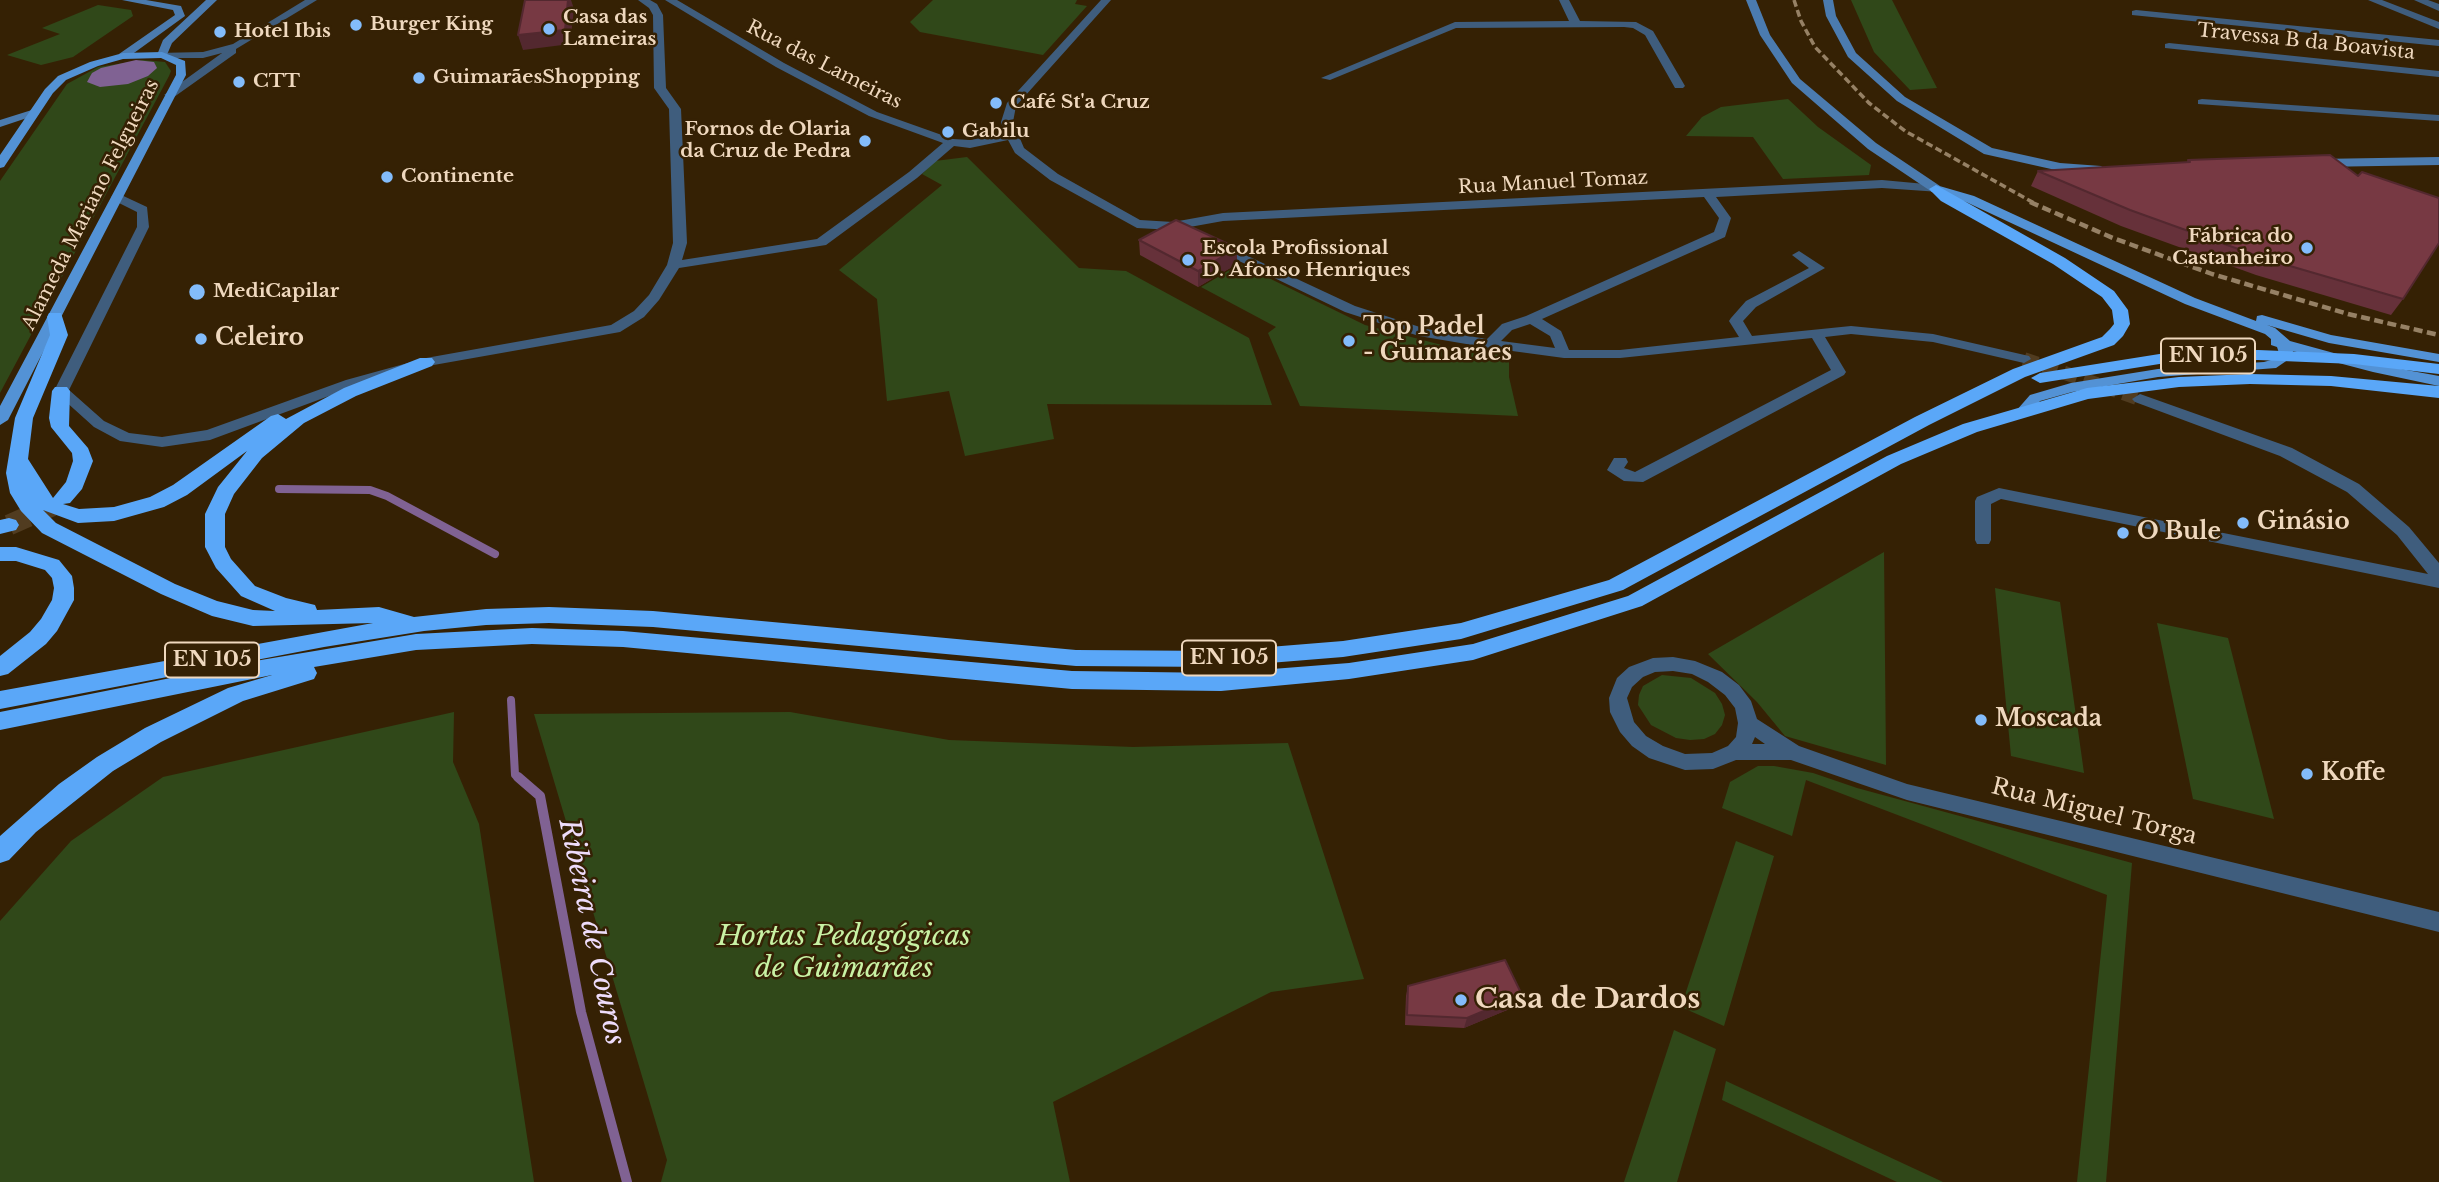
<!DOCTYPE html>
<meta charset="utf-8">
<style>
body{margin:0}
canvas{display:block;background:#352104}
</style>
<canvas width="2439" height="1182"></canvas>
<script>
const c = document.querySelector('canvas').getContext('2d');
c.lineJoin = 'round';
function fill(path, color) { c.fillStyle = color; c.fill(path, 'evenodd'); }
const poly = rows => new Path2D(rows.map(r => 'M' + r).join(''));
function stroke(path, color, width, dash) { c.strokeStyle = color; c.lineWidth = width; c.lineCap = dash ? 'butt' : 'round'; c.setLineDash(dash || []); c.stroke(path); }
function label(font, color, halo, rows, align = 'center') {
  c.font = font + ' "Libre Baskerville",serif'; c.lineWidth = 5; c.setLineDash([]); c.textBaseline = 'middle'; c.strokeStyle = halo; c.fillStyle = color; for (const [text, x, y, turn = 0] of rows) {
    c.save(); c.translate(x, y); c.rotate((+turn || 0) * Math.PI / 180); c.textAlign = isNaN(turn) ? turn : align; if (halo) c.strokeText(text, 0, 0); c.fillText(text, 0, 0); c.restore();
  }
}
const green = poly([
 [933,0,1077,0,1075,4,1087,6,1043,55,920,32,910,22],
 [1851,0,1892,0,1937,88,1910,90,1874,52],
 [98,5,131,10,133,16,73,57,41,65,7,55,60,34,42,28],
 [143,60,165,62,171,71,169,76,0,393,0,181,67,84,98,67],
 [1788,99,1818,127,1871,165,1869,175,1783,179,1753,137,1686,136,1702,117,1721,107],
 [967,157,1079,268,1126,271,1249,338,1272,405,1047,404,1054,439,965,456,949,391,887,401,877,299,839,270,942,185,922,174,935,161],
 [1240,264,1365,325,1480,355,1484,348,1509,351,1509,377,1518,416,1300,406,1268,333,1276,327,1201,287],
 [1884,552,1886,765,1785,736,1757,702,1708,654],
 [1995,588,2060,602,2084,773,2011,756],
 [2157,623,2228,638,2274,819,2193,799],
 [1662,675,1691,678,1715,693,1722,704,1725,715,1722,725,1715,734,1704,739,1690,740,1676,738,1651,725,1638,705,1639,695,1643,686],
 [454,712,453,762,479,824,534,1182,0,1182,0,921,71,841,163,777],
 [790,712,949,740,1133,747,1288,743,1364,979,1271,992,1053,1102,1070,1182,661,1182,667,1160,534,714],
 [1758,766,1774,766,1813,773,1857,788,2132,863,2106,1182,2077,1182,2107,895,1806,780,1792,836,1722,808,1730,782],
 [1736,841,1774,856,1724,1026,1681,1007],
 [1674,1030,1716,1049,1677,1182,1624,1182],
 [1726,1081,1943,1182,1897,1182,1722,1100]
]);
const water = poly([
 [136,60,154,62,157,68,148,76,128,84,100,87,87,82,92,73,101,68]
]);
const streamFar1 = poly([
 [279,489,370,490,387,496,495,554],
 [511,700,515,775,520,779]
]);
const stream = poly([
 [518,777,540,796,581,1012,627,1182]
]);
const streetTunnel = poly([
 [2024,359,2140,399]
]);
const highwayTunnel = poly([
 [9,525,52,506]
]);
const street = poly([
 [305,0,317,0,236,49,236,53,174,97,164,95,222,53,203,58,162,58,157,55,158,53,203,52,233,44,305,0],
 [638,0,650,0,657,4,663,15,666,88,681,109,687,243,682,260,817,239,909,172,943,143,869,116,776,67,665,0,677,0,784,63,877,112,953,139,970,140,1005,134,1001,122,1007,103,1101,0,1111,0,1016,106,1013,122,1024,148,1058,174,1140,220,1173,222,1223,213,1882,180,1936,185,1942,189,1940,192,1882,188,1716,197,1731,218,1725,237,1542,319,1561,331,1569,350,1620,350,1739,337,1729,321,1731,318,1746,301,1809,268,1792,255,1799,251,1825,268,1756,307,1743,321,1752,336,1851,326,1933,334,2029,356,2031,359,2024,363,1933,342,1851,334,1825,337,1846,372,1844,375,1643,482,1624,481,1607,470,1614,458,1626,458,1628,462,1624,468,1635,472,1831,370,1812,338,1620,358,1564,358,1490,348,1419,336,1345,312,1210,247,1212,244,1222,244,1355,306,1426,329,1487,339,1502,324,1526,316,1714,232,1719,218,1704,197,1223,221,1173,230,1137,228,1050,180,1015,153,1008,140,970,148,954,146,917,178,826,245,679,268,659,300,644,317,620,332,428,366,356,386,210,440,162,447,120,441,94,427,54,391,137,227,137,212,113,200,111,197,117,193,147,207,149,227,69,390,104,421,129,433,162,437,207,430,346,380,426,358,611,325,634,311,649,295,667,265,673,243,669,109,654,88,653,15,649,8,638,0],
 [1530,324,1550,336,1555,348,1501,341,1512,330,1530,324],
 [1559,0,1569,0,1580,21,1636,22,1653,31,1685,86,1683,88,1675,88,1645,35,1633,28,1624,27,1456,28,1330,80,1321,78,1455,22,1569,21,1559,0],
 [2368,0,2382,0,2439,22,2439,29,2368,0],
 [2414,0,2428,0,2439,4,2439,11,2414,0],
 [2136,10,2439,40,2439,46,2132,15,2132,11,2136,10],
 [2169,43,2439,71,2439,77,2165,48,2165,44,2169,43],
 [2202,99,2439,115,2439,121,2198,104,2198,100,2202,99],
 [2140,394,2292,448,2359,484,2409,527,2439,563,2439,588,2001,499,1991,504,1991,540,1989,544,1977,544,1975,540,1975,501,1977,497,1999,488,2428,574,2397,535,2347,492,2280,456,2135,402,2132,399,2140,394],
 [1673,657,1695,661,1722,672,1739,685,1751,701,1757,719,1799,746,1907,784,2439,912,2439,932,1907,800,1791,760,1736,760,1713,769,1685,770,1649,758,1632,746,1620,732,1610,712,1609,698,1617,678,1629,667,1653,658,1673,657],
 [1673,671,1692,674,1708,682,1725,695,1735,708,1738,723,1736,737,1728,746,1712,753,1685,754,1663,746,1646,736,1634,722,1627,698,1632,687,1643,677,1655,672,1673,671],
 [1755,737,1765,744,1752,744,1755,737]
]);
const secondary = poly([
 [122,0,146,0,181,6,185,16,127,58,119,58,119,54,175,15,173,10,122,0],
 [206,0,217,0,172,43,166,57,158,57,157,55,163,40,206,0],
 [1746,0,1756,0,1770,35,1800,79,1876,143,1940,186,1940,192,1932,192,1868,149,1792,83,1760,35,1746,0],
 [1823,0,1833,0,1836,16,1856,53,1905,97,1992,148,2060,163,2101,166,2107,170,2101,174,2060,171,1984,154,1897,101,1848,57,1826,16,1823,0],
 [35,109,39,110,39,114,0,127,0,120,35,109],
 [2439,157,2439,165,2318,167,2312,163,2318,159,2439,157]
]);
const primary = poly([
 [162,52,185,61,186,75,8,420,0,425,0,406,176,75,176,65,161,58,123,59,98,66,66,80,53,93,4,167,0,168,0,155,45,89,58,76,90,62,123,53,162,52],
 [1936,185,1974,196,2195,298,2256,321,2257,316,2262,315,2331,335,2439,354,2439,362,2329,343,2267,325,2275,328,2290,341,2374,364,2439,376,2439,386,2373,372,2293,351,2292,357,2276,368,2158,377,2072,392,2040,401,2029,414,2019,414,2016,411,2030,395,2071,383,2158,369,2264,362,2271,360,2279,353,2277,347,2271,345,2271,339,2265,334,2185,304,1966,202,1932,192,1930,189,1936,185]
]);
const highway = poly([
 [1936,185,2065,258,2114,291,2128,310,2130,324,2123,336,2114,345,2025,377,1929,425,1623,590,1461,639,1343,657,1220,667,1076,666,653,627,549,623,486,625,424,631,324,647,0,709,0,691,373,623,253,626,212,616,161,594,42,533,21,511,10,493,6,473,15,418,50,335,47,317,49,313,61,313,68,335,33,418,28,459,53,498,66,482,73,461,72,453,51,427,49,418,52,391,55,387,67,387,70,391,69,426,88,448,93,461,82,489,70,503,63,504,79,509,114,507,150,497,173,485,271,416,278,414,286,419,344,388,420,358,432,358,435,362,432,366,356,396,304,423,262,458,234,494,225,514,225,547,231,559,255,586,286,598,315,605,317,610,379,607,414,617,486,609,549,607,653,611,1076,650,1220,651,1343,641,1461,623,1609,580,1915,417,2013,369,2102,337,2110,329,2114,324,2112,310,2102,297,2053,264,1941,201,1929,189,1936,185],
 [247,451,218,487,205,514,205,547,216,568,241,596,275,611,253,610,217,601,175,584,56,523,43,510,78,523,114,521,164,507,187,495,247,451],
 [2258,350,2354,354,2439,364,2439,374,2354,364,2258,360,2172,362,2040,383,2031,378,2040,373,2172,352,2258,350],
 [2250,374,2331,376,2439,386,2439,398,2331,386,2250,384,2179,387,2088,399,1977,432,1901,464,1642,606,1473,660,1349,679,1221,691,1072,689,623,647,532,644,416,650,314,667,317,673,314,679,243,701,161,742,113,771,36,832,9,860,0,863,0,836,59,784,97,757,145,728,228,688,272,675,0,730,0,712,261,660,416,634,532,628,623,631,1072,671,1221,673,1349,663,1473,644,1628,596,1887,456,1963,424,2087,388,2179,377,2250,374],
 [9,518,16,520,19,525,16,530,0,534,0,520,9,518],
 [0,547,16,547,59,560,72,576,74,588,74,600,57,631,46,644,8,674,0,676,0,656,30,632,41,619,52,600,54,588,52,578,45,570,16,561,0,561,0,547]
]);
const railFar1 = poly([
 [1794,0,1801,21,1815,47,1869,103,1905,131,2034,203]
]);
const rail = poly([
 [2030,202,2113,238,2212,274,2348,314,2439,335]
]);
const wall = poly([
 [2188,160,2403,299,2391,315,2256,275,2121,226,2031,186,2038,171,2187,162],
 [1139,240,1237,264,1198,287,1140,255],
 [1408,986,1522,995,1519,1005,1464,1028,1405,1025,1406,996]
]);
const shadedWall = poly([
 [568,0,571,0,574,9,570,44,523,50,518,35],
 [1237,248,1237,264,1198,287,1198,271],
 [1522,995,1519,1005,1464,1028,1467,1018]
]);
const building = poly([
 [525,0,568,0,565,30,518,35,525,0],
 [2330,155,2358,176,2362,172,2439,198,2439,243,2403,299,2266,259,2130,210,2038,171,2190,162,2188,160,2330,155],
 [1176,220,1237,248,1198,271,1139,240,1176,220],
 [1505,960,1522,995,1467,1018,1407,1015,1408,986,1505,960]
]);
const markers = [
 [356,25,7,"#83bcfb"],
 [549,29,7,"#83bcfb"],
 [220,32,7,"#83bcfb"],
 [419,78,7,"#83bcfb"],
 [239,82,7,"#83bcfb"],
 [996,103,7,"#83bcfb"],
 [948,132,7,"#83bcfb"],
 [865,141,7,"#83bcfb"],
 [387,177,7,"#83bcfb"],
 [2307,248,7,"#83bcfb"],
 [1188,260,7,"#83bcfb"],
 [197,292,9,"#83bcfb"],
 [201,339,7,"#83bcfb"],
 [1349,341,7,"#83bcfb"],
 [2243,523,7,"#83bcfb"],
 [2123,533,7,"#83bcfb"],
 [1981,720,7,"#83bcfb"],
 [2307,774,7,"#83bcfb"],
 [1461,1000,7,"#83bcfb"]
];
const farPoinames = [
 ["Casa das",563,18],
 ["Lameiras",563,40],
 ["Burger King",370,25],
 ["Hotel Ibis",234,32],
 ["GuimarãesShopping",433,78],
 ["CTT",253,82],
 ["Café St'a Cruz",1010,103],
 ["Fornos de Olaria",851,130,"right"],
 ["da Cruz de Pedra",851,152,"right"],
 ["Gabilu",962,132],
 ["Continente",401,177],
 ["Fábrica do",2293,237,"right"],
 ["Castanheiro",2293,259,"right"],
 ["Escola Profissional",1202,249],
 ["D. Afonso Henriques",1202,271],
 ["MediCapilar",213,292]
];
const farStreetnames = [
 ["Travessa B da Boavista",2306,42,6],
 ["Rua das Lameiras",824,65,27],
 ["Rua Manuel Tomaz",1553,183,-3],
 ["Alameda Mariano Felgueiras",91,205,-63]
];
const shields = [
 [2208,356,94],
 [1229,658,94],
 [212,660,94]
];
const shieldNames = [
 ["EN 105",2208,356],
 ["EN 105",1229,658],
 ["EN 105",212,660]
];
const poiNames = [
 ["Top Padel",1363,328],
 ["- Guimarães",1363,354],
 ["Celeiro",215,339],
 ["Ginásio",2257,523],
 ["O Bule",2137,533],
 ["Moscada",1995,720],
 ["Koffe",2321,774]
];
const streetNames = [
 ["Rua Miguel Torga",2094,812,14]
];
const nearWaternames = [
 ["Ribeira de Couros",591,932,78]
];
const nearParknames = [
 ["Hortas Pedagógicas",844,937],
 ["de Guimarães",844,969]
];
const nearPoinames = [
 ["Casa de Dardos",1475,1000]
];
fill(green, '#304819');
fill(water, '#806293');
stroke(streamFar1, '#806293', 8);
stroke(stream, '#806293', 10);
stroke(streetTunnel, '#513c20', 14, [14, 7]);
stroke(highwayTunnel, '#513c20', 21, [21, 10]);
fill(street, '#3f5d7d');
fill(secondary, '#4b7baf');
fill(primary, '#5392d5');
fill(highway, '#5aa7f8');
stroke(railFar1, '#968165', 3.5, [7, 3.5]);
stroke(rail, '#968165', 4.5, [9, 4.5]);
fill(wall, '#66313a');
fill(shadedWall, '#53282f');
fill(building, '#773943');
stroke(building, '#53282f', 2);
for (const [x, y, r, color] of markers) { const dot = new Path2D(); dot.arc(x, y, r, 0, 2 * Math.PI); c.fillStyle = color; c.fill(dot); stroke(dot, '#352104', 2.5); }
label('bold 19px', '#efd8be', '#352104', farPoinames, 'left');
label('19px', '#efd8be', '#352104', farStreetnames);
for (const [x, y, w] of shields) { const box = new Path2D(); box.roundRect(x - w / 2, y - 17.5, w, 35, 5); c.fillStyle = '#352104'; c.fill(box); stroke(box, '#efd8be', 2); }
label('bold 21px', '#efd8be', null, shieldNames);
label('bold 23px', '#efd8be', '#352104', poiNames, 'left');
label('23px', '#efd8be', '#352104', streetNames);
label('italic 28px', '#eedcfb', '#352104', nearWaternames);
label('italic 28px', '#c8f2a4', '#352104', nearParknames);
label('bold 28px', '#efd8be', '#352104', nearPoinames, 'left');
</script>
